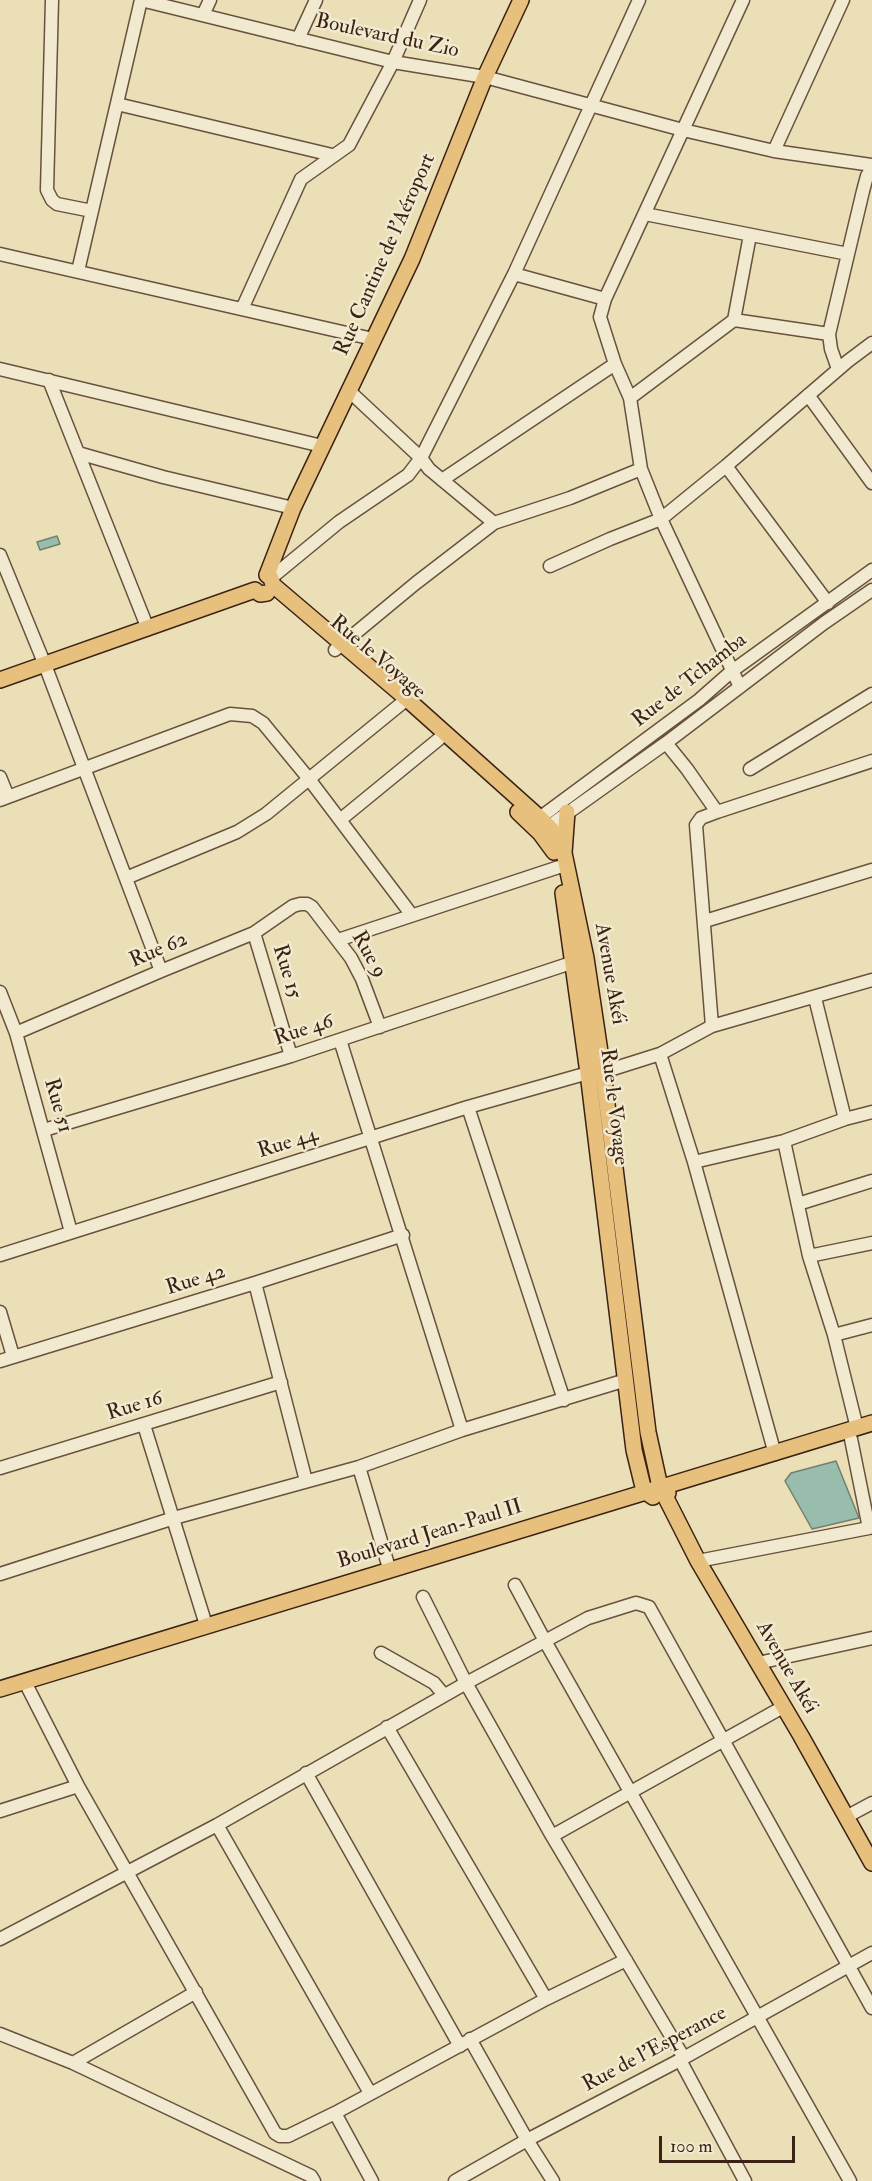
<!DOCTYPE html>
<meta charset="utf-8">
<style>
body{margin:0}
#map{position:relative;width:872px;height:2181px;overflow:hidden;background:#ebdfb7;font-family:"IM FELL Double Pica",serif}
canvas{display:block}
.scale{position:absolute;left:659px;top:2136px;width:136px;height:27px;box-sizing:border-box;border:3px solid #3c2215;border-top:0;padding-left:8px;font-size:18px;line-height:21px;white-space:nowrap;color:#3c2215;-webkit-text-stroke:4px #f2ead0;paint-order:stroke}
</style>
<div id="map">
<canvas width="872" height="2181"></canvas>
<div class="scale">100 m</div>
</div>
<script>
const c = document.querySelector('canvas').getContext('2d');
c.lineJoin = 'round';
function fill(path, color) { c.fillStyle = color; c.fill(path, 'evenodd'); }
const poly = rows => new Path2D(rows.map(r => 'M' + r).join(''));
function stroke(path, color, width, dash) { c.strokeStyle = color; c.lineWidth = width; c.lineCap = dash ? 'butt' : 'round'; c.setLineDash(dash || []); c.stroke(path); }
function label(font, color, halo, rows, align = 'center') {
  c.font = font + ' "IM FELL Double Pica",serif'; c.lineWidth = 5; c.setLineDash([]); c.textBaseline = 'middle'; c.strokeStyle = halo; c.fillStyle = color; for (const [text, x, y, turn = 0] of rows) {
    c.save(); c.translate(x, y); c.rotate((+turn || 0) * Math.PI / 180); c.textAlign = isNaN(turn) ? turn : align; if (halo) c.strokeText(text, 0, 0); c.fillText(text, 0, 0); c.restore();
  }
}
const water = poly([
 [57,536,60,544,40,550,37,542,57,536],
 [836,1461,859,1518,812,1529,785,1481,791,1473,836,1461]
]);
const minor = poly([
 [52,0,47,190,52,200,57,204,92,211],
 [141,0,393,62,485,77,683,130,774,151,872,165],
 [203,15,210,0],
 [298,39,316,0],
 [117,104,332,155],
 [774,151,843,0],
 [645,214,848,254],
 [0,254,373,339],
 [78,271,141,0],
 [514,274,605,299],
 [242,309,301,179,349,145,393,62,420,0],
 [734,320,829,334],
 [0,369,322,446],
 [838,369,831,349,829,334,863,191,867,176,872,168],
 [49,380,148,629],
 [348,390,421,458,429,469,494,523],
 [808,395,872,483],
 [630,398,734,320,750,235],
 [78,453,163,477,293,508],
 [726,466,828,603],
 [442,480,615,364],
 [0,555,45,665,161,971],
 [550,566,610,539,661,519,726,466,848,361,872,343],
 [271,578,339,522,408,475,421,458,514,274,639,0],
 [335,650,416,583,494,523,570,498,641,469],
 [740,687,661,519,641,469,630,398,615,364,600,317,605,299,743,0],
 [666,743,687,769,717,812],
 [750,769,872,694],
 [0,777,8,797],
 [0,800,230,714,252,716,263,723,309,779,411,914],
 [340,820,439,739],
 [534,822,699,700,732,671,872,570],
 [541,832,666,743,824,623,872,590],
 [126,878,237,832,266,814,407,699],
 [705,921,872,870],
 [254,933,291,1056],
 [338,940,559,867,567,867],
 [0,992,16,1033,71,1232],
 [815,998,845,1119],
 [712,1026,696,825,701,818,717,812,872,761],
 [16,1033,161,971,254,933,293,906,300,904,307,904,312,907,351,958,362,979,380,1027],
 [340,1040,462,1430],
 [660,1054,694,1162,775,1454],
 [468,1107,564,1400],
 [44,1130,291,1056,580,960],
 [784,1141,809,1256,834,1335,857,1428],
 [694,1162,784,1141,845,1119,872,1112],
 [798,1204,872,1181],
 [0,1255,468,1107,588,1073,603,1072,660,1054,712,1026,872,980],
 [809,1256,872,1243],
 [255,1283,306,1481],
 [0,1312,13,1356],
 [834,1335,872,1325],
 [0,1361,255,1283,403,1235],
 [144,1425,206,1625],
 [359,1467,389,1568],
 [0,1468,281,1382],
 [698,1561,869,1528,851,1439],
 [0,1574,174,1518,359,1467,462,1430,626,1380],
 [515,1585,545,1641,850,2181],
 [423,1597,466,1683,552,1836,684,2058],
 [381,1653,434,1683,444,1695],
 [758,1663,872,1638],
 [28,1688,78,1786,275,2133,280,2136,288,2136,335,2113,546,1999,626,1960],
 [387,1727,546,1999],
 [306,1773,460,2046],
 [0,1811,78,1786],
 [846,1817,872,1803],
 [217,1825,370,2093],
 [552,1836,783,1707],
 [0,1939,217,1825,468,1682,588,1618,636,1603,649,1607,872,2008],
 [0,2034,73,2063,311,2176,314,2181],
 [470,2039,527,2140,553,2181],
 [680,2060,745,2181],
 [73,2063,196,1992],
 [335,2113,372,2181],
 [455,2181,527,2140,680,2060,872,1953]
]);
const major = poly([
 [267,575,271,578,273,585,407,699,540,818,551,829,564,853,586,958,603,1072,648,1432,660,1487,668,1493],
 [267,575,293,508,412,259,485,77,521,0],
 [0,680,255,590,260,594,267,593],
 [518,812,540,833,554,852],
 [564,853,567,812],
 [563,893,588,1073,634,1450,644,1491,653,1497],
 [664,1494,698,1561,801,1736,872,1863],
 [0,1689,872,1423]
]);
const streetNames = [
 ["Boulevard du Zio",387,37,12],
 ["Rue Cantine de l'Aéroport",386,255,-66],
 ["Rue le Voyage",377,658,40],
 ["Rue de Tchamba",690,681,-38],
 ["Rue 62",159,951,-23],
 ["Rue 9",368,955,61],
 ["Rue 15",286,972,73],
 ["Avenue Akéi",609,974,80],
 ["Rue 46",304,1031,-18],
 ["Rue 51",57,1106,74],
 ["Rue le Voyage",613,1107,83],
 ["Rue 44",288,1144,-17],
 ["Rue 42",196,1281,-17],
 ["Rue 16",135,1407,-17],
 ["Boulevard Jean-Paul II",430,1535,-17],
 ["Avenue Akéi",786,1668,60],
 ["Rue de l'Esperance",655,2050,-28]
];
fill(water, '#98bdac');
stroke(water, '#737f70', 1.5);
stroke(minor, '#68513e', 15);
stroke(major, '#3c2215', 18);
stroke(minor, '#f2ead0', 12);
stroke(major, '#e6c07c', 15);
label('21px', '#3c2215', '#f2ead0', streetNames);
</script>
